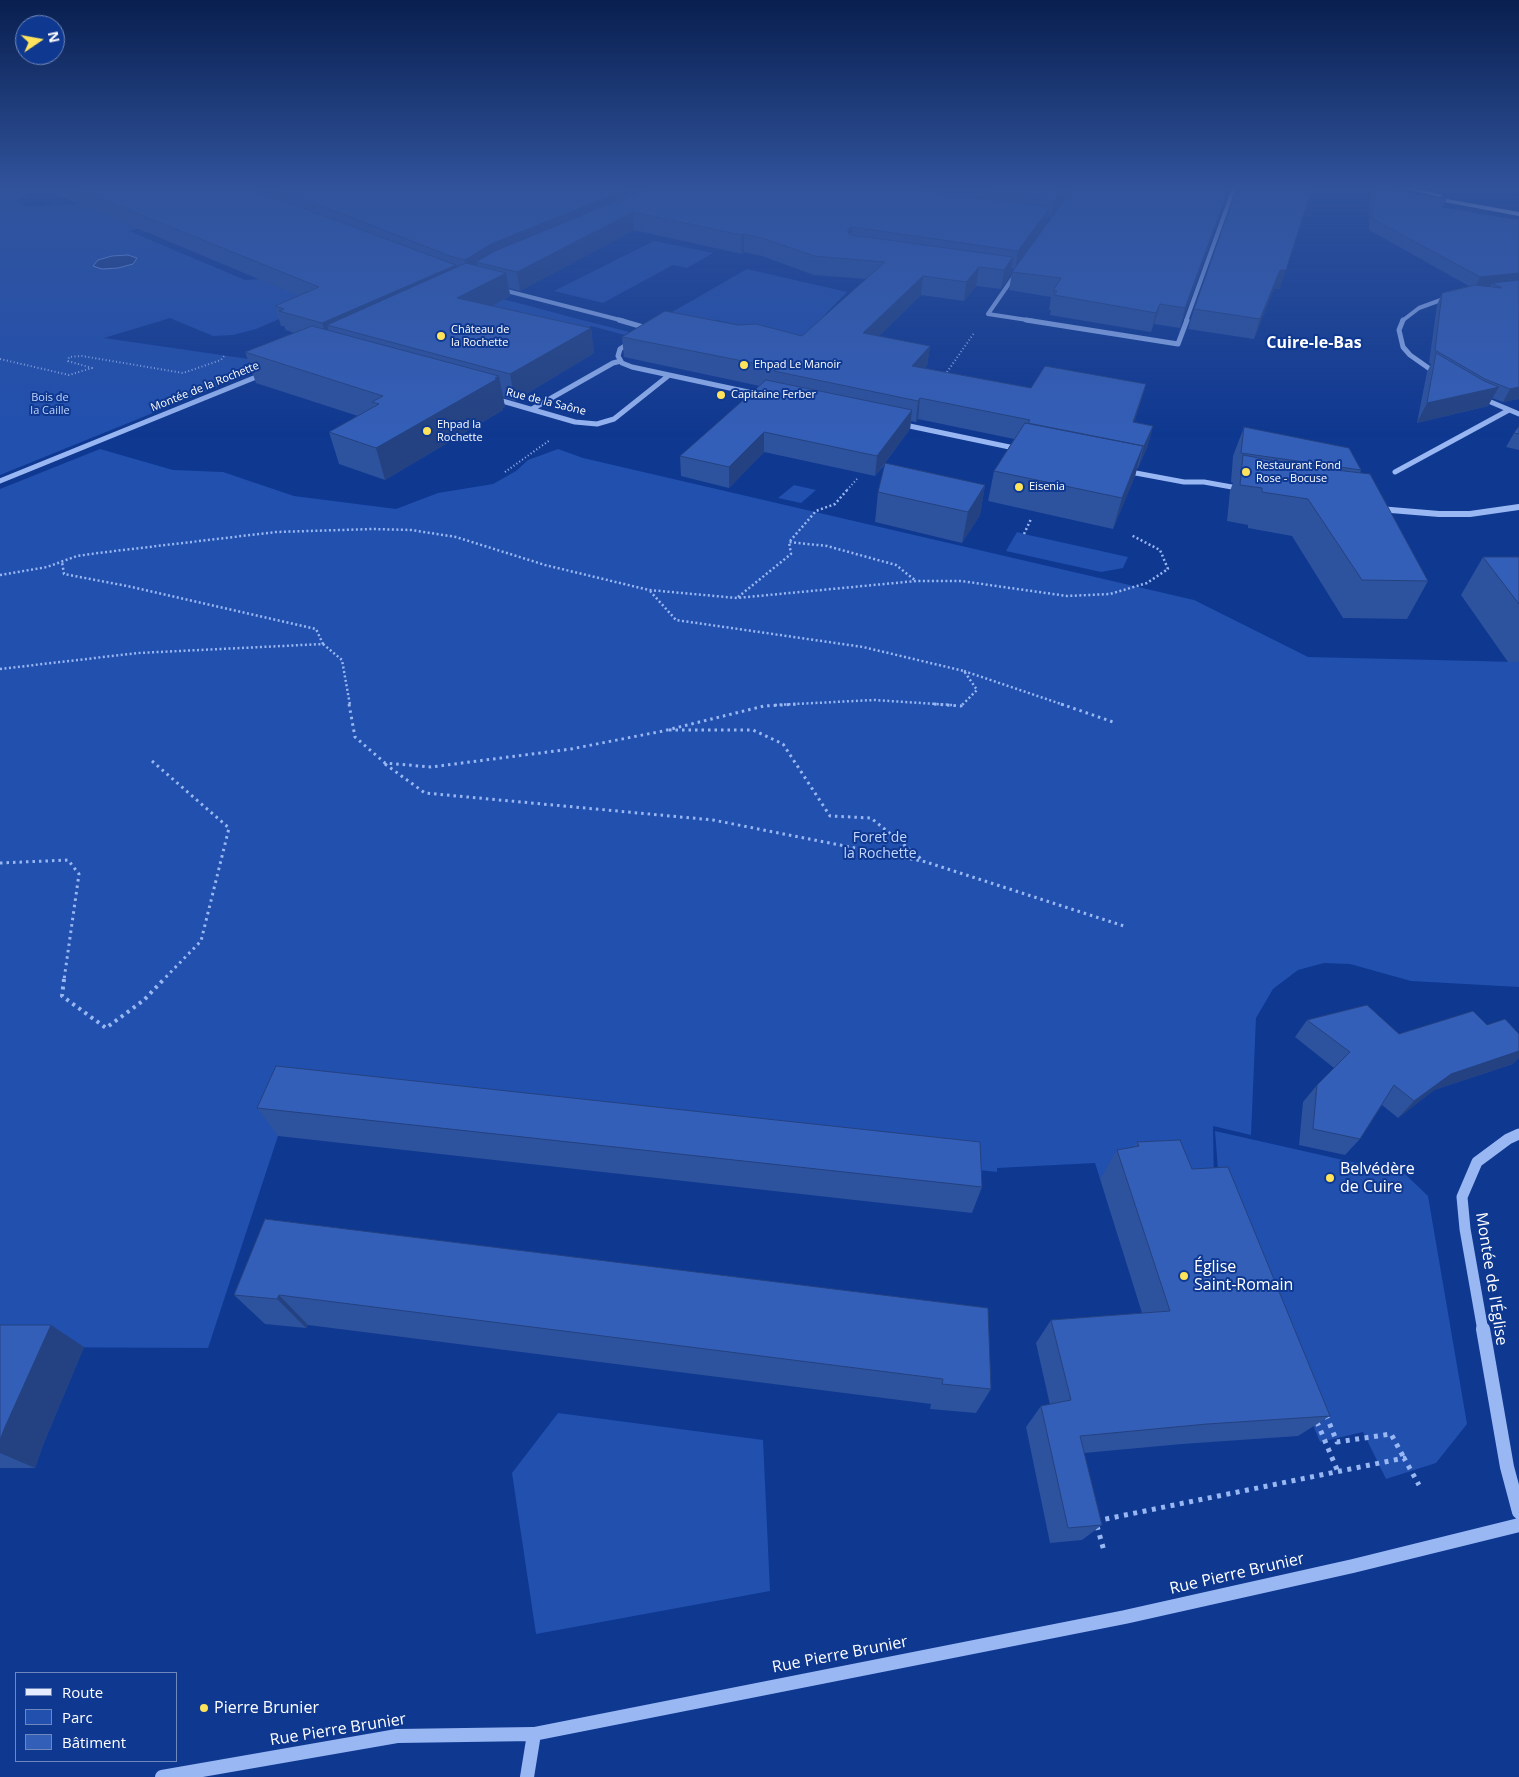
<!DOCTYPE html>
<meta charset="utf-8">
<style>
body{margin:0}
#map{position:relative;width:1519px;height:1777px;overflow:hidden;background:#0f3890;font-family:"Open Sans",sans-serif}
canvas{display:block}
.legend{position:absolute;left:15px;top:1672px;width:162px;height:90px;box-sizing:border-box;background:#0f3890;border:1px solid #6f88bc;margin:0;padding:6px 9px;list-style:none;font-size:15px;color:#fff}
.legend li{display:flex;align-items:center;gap:10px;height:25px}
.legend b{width:25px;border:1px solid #6f88bc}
.north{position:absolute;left:15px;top:15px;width:50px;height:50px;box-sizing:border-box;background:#0f3890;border:1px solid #6f88bc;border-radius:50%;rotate:78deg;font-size:14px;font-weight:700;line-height:20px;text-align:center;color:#fff}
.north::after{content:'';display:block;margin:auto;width:18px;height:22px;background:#ffe35b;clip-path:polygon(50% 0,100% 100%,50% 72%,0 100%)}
</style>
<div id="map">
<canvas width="1519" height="1777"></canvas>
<ul class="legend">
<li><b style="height:6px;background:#e5ecff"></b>Route</li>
<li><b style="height:14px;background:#2150af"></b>Parc</li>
<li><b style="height:14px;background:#345fb8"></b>Bâtiment</li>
</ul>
<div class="north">N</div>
</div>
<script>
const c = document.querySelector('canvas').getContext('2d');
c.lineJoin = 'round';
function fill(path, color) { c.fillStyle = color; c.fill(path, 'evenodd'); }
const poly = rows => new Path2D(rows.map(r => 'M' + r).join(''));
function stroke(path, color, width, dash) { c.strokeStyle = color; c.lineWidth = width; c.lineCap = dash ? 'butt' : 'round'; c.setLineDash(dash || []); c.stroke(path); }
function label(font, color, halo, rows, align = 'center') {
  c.font = font + ' "Open Sans",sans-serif'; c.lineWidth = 4; c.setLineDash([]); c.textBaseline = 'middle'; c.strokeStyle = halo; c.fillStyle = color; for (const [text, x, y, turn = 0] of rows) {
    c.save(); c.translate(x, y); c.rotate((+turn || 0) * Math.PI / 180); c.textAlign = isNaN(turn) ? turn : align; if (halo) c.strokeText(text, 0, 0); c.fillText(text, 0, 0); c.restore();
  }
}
const green = poly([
 [0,188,35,188,17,202,28,206,102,203,236,204,129,231,245,280,260,279,349,289,256,329,233,335,213,336,170,318,104,338,276,363,0,475],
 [654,241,713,253,687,268,673,265,603,303,554,291],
 [747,269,847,292,802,338,716,320,696,333,653,323],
 [503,299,582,320,629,332,625,335,591,326,559,344,459,321],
 [100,449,173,470,223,472,294,496,396,509,438,493,493,484,516,471,528,460,558,449,583,458,1194,600,1308,657,1519,662,1519,987,1411,981,1350,964,1324,963,1298,970,1273,989,1256,1018,1251,1135,1213,1126,1214,1187,1121,1176,1100,1179,1095,1163,997,1168,997,1172,296,1095,278,1136,208,1348,0,1347,0,489],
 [794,485,816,490,801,503,778,498],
 [1017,532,1024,534,1128,557,1123,568,1101,572,1006,551],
 [1215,1131,1405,1174,1428,1196,1467,1424,1436,1463,1386,1479,1363,1432,1320,1442,1220,1196],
 [558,1413,763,1440,770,1591,536,1634,512,1473]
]);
const water = poly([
 [128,255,137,258,133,264,118,268,102,269,93,266,98,260,112,256,128,255]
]);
const pathFar4 = poly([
 [0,359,69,375,92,368,68,361,69,357,82,356,183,373,221,360,224,356],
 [945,375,974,333],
 [505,472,550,440],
 [847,490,857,479]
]);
const pathFar3 = poly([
 [1024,534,1031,519],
 [790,541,816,511,835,504,848,489],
 [0,575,47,567,77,556,98,553,276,532,373,529,411,530,456,537,545,565,649,590,737,598,916,581,961,581,1067,596,1110,594,1147,583,1168,569,1160,550,1131,535],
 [650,591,676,620,863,647,964,671,977,690,962,705],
 [738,597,791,554,789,542,827,546,896,565,916,581],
 [323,644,342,660,350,705],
 [0,669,138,653,323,644,316,629,127,586,64,574,62,562],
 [964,671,1064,705],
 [775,705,874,700,952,705]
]);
const pathFar2 = poly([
 [349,704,355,737,385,763,431,767,571,749,663,731,764,706,798,704],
 [934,704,961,706,963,704],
 [1061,704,1113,722],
 [669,730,753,730,783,744,830,816,871,818,925,862],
 [152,761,229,828,201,941,163,980],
 [385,764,425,793,713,820,926,862,1124,926],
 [0,863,68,860,79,874,64,980]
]);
const pathFar1 = poly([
 [64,979,62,996,106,1028,144,1000,164,979]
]);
const path = poly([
 [1326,1415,1337,1442,1391,1434,1404,1458],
 [1317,1422,1338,1472],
 [1096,1521,1404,1458,1419,1485],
 [1097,1526,1104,1551]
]);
const minorFar4 = poly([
 [1017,272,988,314,1034,321],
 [499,289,624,321],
 [1186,321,1234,188],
 [1402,321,1419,308,1449,297]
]);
const minorFar3 = poly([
 [619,320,643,327,645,331,643,334],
 [1026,320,1178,344,1187,320],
 [1403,320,1399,330,1403,347,1410,355,1437,374],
 [632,341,620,349,618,356,622,363,632,367,762,395],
 [1479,397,1519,414],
 [492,398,575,422,597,424,614,419,668,376],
 [532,409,613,363,621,361],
 [900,424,1019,449],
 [1125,471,1184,482,1204,482,1243,489],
 [1395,472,1509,410],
 [0,481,266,373]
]);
const minorFar2 = poly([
 [1379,509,1439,514,1470,514,1519,507]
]);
const minorFar1 = poly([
 [1483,1331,1465,1229,1462,1197,1477,1162,1508,1139,1519,1134]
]);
const minor = poly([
 [1483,1329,1507,1467,1519,1512],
 [162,1777,397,1736,534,1734,1125,1617,1353,1566,1519,1525],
 [527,1777,534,1734]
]);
const major = poly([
 [1401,188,1413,188,1443,195,1440,197,1401,188],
 [1430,196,1519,212,1519,216,1428,199,1430,196]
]);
const wall = poly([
 [46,188,1072,188,1052,217,1073,188,1230,188,1180,328,1154,324,1151,332,1050,315,1051,310,1049,310,1051,297,1009,290,1012,272,1014,269,1012,268,1010,276,1001,289,976,286,964,301,921,295,879,336,930,346,927,366,925,368,1031,388,1146,384,1134,422,1153,426,1147,448,1138,468,1137,468,1135,476,1113,529,988,501,994,471,1014,439,918,419,916,422,911,421,910,429,885,463,985,485,980,515,962,543,875,522,878,492,885,464,875,476,764,452,729,488,681,476,680,456,760,386,624,357,622,337,738,325,802,336,866,279,814,275,762,256,744,252,742,254,634,230,520,291,509,288,510,296,493,306,591,328,594,353,515,401,503,397,505,407,503,408,503,410,385,480,339,464,329,432,358,416,256,383,245,352,294,333,286,330,284,326,281,326,275,306,299,296,48,191],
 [1048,217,1051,218,1046,225],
 [1237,188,1280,289,1274,289,1254,339,1188,329,1194,309],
 [1373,188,1385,188,1446,199,1443,207,1519,220,1519,399,1503,402,1492,398,1488,406,1417,423,1427,372,1431,364,1429,363,1437,305,1442,293,1469,286,1369,230,1370,197],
 [1519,426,1519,450,1506,447,1514,433],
 [1244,427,1361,470,1360,473,1428,581,1407,619,1343,618,1292,536,1248,528,1248,525,1227,521,1230,491,1233,483,1231,482,1233,456],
 [1483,557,1519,557,1519,662,1508,662,1461,595],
 [1307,1020,1399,1034,1513,1064,1434,1090,1398,1118,1382,1105,1360,1139,1345,1155,1299,1145,1303,1102,1317,1085,1334,1068,1295,1037],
 [257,1108,982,1187,972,1213,278,1136],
 [1137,1142,1192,1169,1330,1416,1298,1436,1182,1444,1084,1453,1102,1525,1082,1540,1050,1543,1026,1427,1041,1406,1050,1405,1036,1343,1051,1320,1142,1313,1100,1179,1117,1150,1134,1147],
 [265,1219,991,1389,976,1413,930,1409,931,1404,308,1325,306,1328,265,1324,234,1295],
 [0,1325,84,1347,43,1445,35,1468,0,1468]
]);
const shadedWall = poly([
 [630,188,672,188,476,262,478,273,469,278,465,260,491,244],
 [1063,188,1072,188,1051,218,1054,201],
 [1229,188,1230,188,1180,328,1185,308],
 [1050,207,1046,225,1015,269,1018,251],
 [633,212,634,230,520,291,517,272],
 [852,227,851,245,847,247,848,229],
 [744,234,744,252,742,254,741,235],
 [1013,257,1010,276,1001,289,1004,270],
 [456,265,460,284,327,325,332,341,328,343,322,323],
 [979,267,976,286,964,301,966,282],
 [1280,270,1286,270,1280,289,1274,289,1254,339,1260,319],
 [506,273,510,296,462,322,457,298],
 [1519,273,1519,284,1492,283,1490,287,1474,289,1480,277],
 [923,276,921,295,862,353,863,333],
 [1160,304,1154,324,1151,332,1156,313],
 [591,328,594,353,515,401,510,374],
 [930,346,927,366,910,387,912,366],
 [499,376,505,407,503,408,503,410,385,480,376,448],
 [1146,384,1140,405,1127,444,1133,422],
 [1499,387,1488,406,1417,423,1427,403],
 [1519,387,1519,399,1503,402,1510,389],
 [920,398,918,419,916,422,918,401],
 [912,410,910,429,875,476,877,456],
 [1153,426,1147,448,1138,468,1144,446],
 [764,432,764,452,729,488,729,467],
 [1143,446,1135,476,1113,529,1122,498],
 [985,485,980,515,962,543,968,512],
 [1519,1051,1519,1058,1513,1064,1434,1090,1398,1118,1414,1101,1451,1074],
 [279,1295,308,1325,306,1328,277,1299],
 [51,1325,84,1347,43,1445,35,1468,0,1453,0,1440,5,1427]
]);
const building = poly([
 [74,188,249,188,456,265,322,323,279,311,284,309,275,306,319,287,74,188],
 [270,188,630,188,491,244,465,260,450,256,348,216,270,188],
 [648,188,922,188,924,190,1050,207,1018,251,852,227,848,229,848,233,851,235,1013,257,1004,270,979,267,966,282,923,276,863,333,930,346,912,366,1031,388,1045,366,1146,384,1133,422,1153,426,1144,446,1028,423,1030,420,920,398,918,401,774,371,778,368,622,337,665,311,738,325,756,324,802,336,885,262,814,256,762,238,744,234,741,235,633,212,517,272,476,262,495,251,648,188],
 [967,188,1063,188,1054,201,967,188],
 [1073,188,1229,188,1185,308,1160,304,1156,313,1054,295,1057,291,1053,291,1061,278,1012,272,1073,188],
 [1237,188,1312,188,1286,270,1280,270,1260,319,1194,309,1237,188],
 [1374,188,1385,188,1446,199,1442,207,1519,220,1519,273,1480,277,1373,219,1374,188],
 [466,263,506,273,457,298,591,328,510,374,327,325,466,263],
 [1519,280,1519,387,1510,389,1485,379,1435,350,1442,293,1475,285,1502,288,1492,283,1519,280],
 [312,326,499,376,495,378,497,379,376,448,329,432,379,404,372,402,383,396,245,352,312,326],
 [1436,353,1484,381,1499,387,1427,403,1436,353],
 [766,380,912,410,877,456,764,432,729,467,680,456,766,380],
 [1025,423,1143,446,1122,498,994,471,1025,423],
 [1519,426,1519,434,1514,433,1519,426],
 [1244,427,1349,448,1361,470,1241,453,1244,427],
 [1243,455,1301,466,1370,474,1428,581,1362,580,1308,499,1262,492,1262,488,1240,485,1243,455],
 [885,463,985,485,968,512,878,492,885,463],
 [1483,557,1519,557,1519,604,1483,557],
 [1367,1005,1399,1034,1473,1011,1487,1025,1505,1019,1519,1034,1519,1051,1451,1074,1414,1101,1394,1085,1360,1139,1313,1129,1317,1085,1350,1052,1307,1020,1367,1005],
 [276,1066,980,1142,982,1187,257,1108,276,1066],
 [1180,1140,1192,1169,1228,1167,1330,1416,1207,1424,1080,1436,1102,1525,1068,1528,1041,1406,1071,1400,1051,1320,1170,1311,1117,1150,1139,1146,1137,1142,1180,1140],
 [265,1219,988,1308,991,1389,942,1384,943,1379,279,1295,277,1299,234,1295,265,1219],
 [0,1325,51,1325,5,1427,0,1440,0,1325]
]);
const markers = [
 [441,336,5,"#ffe35b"],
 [744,365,5,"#ffe35b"],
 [721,395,5,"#ffe35b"],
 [427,431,5,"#ffe35b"],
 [1246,472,5,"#ffe35b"],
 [1019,487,5,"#ffe35b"],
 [1330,1178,5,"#ffe35b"],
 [1184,1276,5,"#ffe35b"],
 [204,1708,5,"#ffe35b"]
];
const farPoinames = [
 ["Château de",451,330],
 ["la Rochette",451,343],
 ["Ehpad Le Manoir",754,365],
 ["Capitaine Ferber",731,395],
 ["Ehpad la",437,425],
 ["Rochette",437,438],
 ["Restaurant Fond",1256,466],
 ["Rose - Bocuse",1256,479],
 ["Eisenia",1029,487]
];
const farStreetnames = [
 ["Montée de la Rochette",205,387,-22],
 ["Rue de la Saône",546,402,14]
];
const farParknames = [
 ["Bois de",50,398],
 ["la Caille",50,411]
];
const parkNames = [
 ["Foret de",880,838],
 ["la Rochette",880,854]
];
const farDistrictnames = [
 ["Cuire-le-Bas",1314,343]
];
const nearPoinames = [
 ["Belvédère",1340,1169],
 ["de Cuire",1340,1187],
 ["Église",1194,1267],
 ["Saint-Romain",1194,1285],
 ["Pierre Brunier",214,1708]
];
const nearStreetnames = [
 ["Montée de l'Église",1491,1279,81],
 ["Rue Pierre Brunier",1237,1574,-13],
 ["Rue Pierre Brunier",840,1655,-11],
 ["Rue Pierre Brunier",338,1730,-9]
];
fill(green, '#2150af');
fill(water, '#1c3a7c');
stroke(water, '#8ab0f7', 1);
stroke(pathFar4, '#99b7f3', 2, [1, 2.5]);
stroke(pathFar3, '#99b7f3', 2.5, [2, 2.5]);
stroke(pathFar2, '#99b7f3', 3, [2.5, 4]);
stroke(pathFar1, '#99b7f3', 4, [3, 4.5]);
stroke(path, '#99b7f3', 5, [4, 5.5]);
stroke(minorFar4, '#99b7f3', 4);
stroke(minorFar3, '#99b7f3', 5);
stroke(minorFar2, '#99b7f3', 6);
stroke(minorFar1, '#99b7f3', 11);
stroke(minor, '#99b7f3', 14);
fill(major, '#e5ecff');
fill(wall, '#2d529e');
fill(shadedWall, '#244281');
fill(building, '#345fb8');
stroke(building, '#244281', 1);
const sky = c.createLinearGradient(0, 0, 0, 437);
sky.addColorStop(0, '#081f4f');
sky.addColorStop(0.43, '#31539c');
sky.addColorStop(1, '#31539c00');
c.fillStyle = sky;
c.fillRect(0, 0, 1519, 437);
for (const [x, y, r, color] of markers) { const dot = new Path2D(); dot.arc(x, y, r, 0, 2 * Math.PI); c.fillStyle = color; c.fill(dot); stroke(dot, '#0f3890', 2); }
label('11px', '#fff', '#0f3890', farPoinames, 'left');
label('11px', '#fff', '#0f3890', farStreetnames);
label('11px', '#c1d5fe', '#0f3890', farParknames);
label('14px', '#c1d5fe', '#0f3890', parkNames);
label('bold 16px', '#fff', '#0f3890', farDistrictnames);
label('16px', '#fff', '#0f3890', nearPoinames, 'left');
label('16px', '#fff', '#0f3890', nearStreetnames);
</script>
